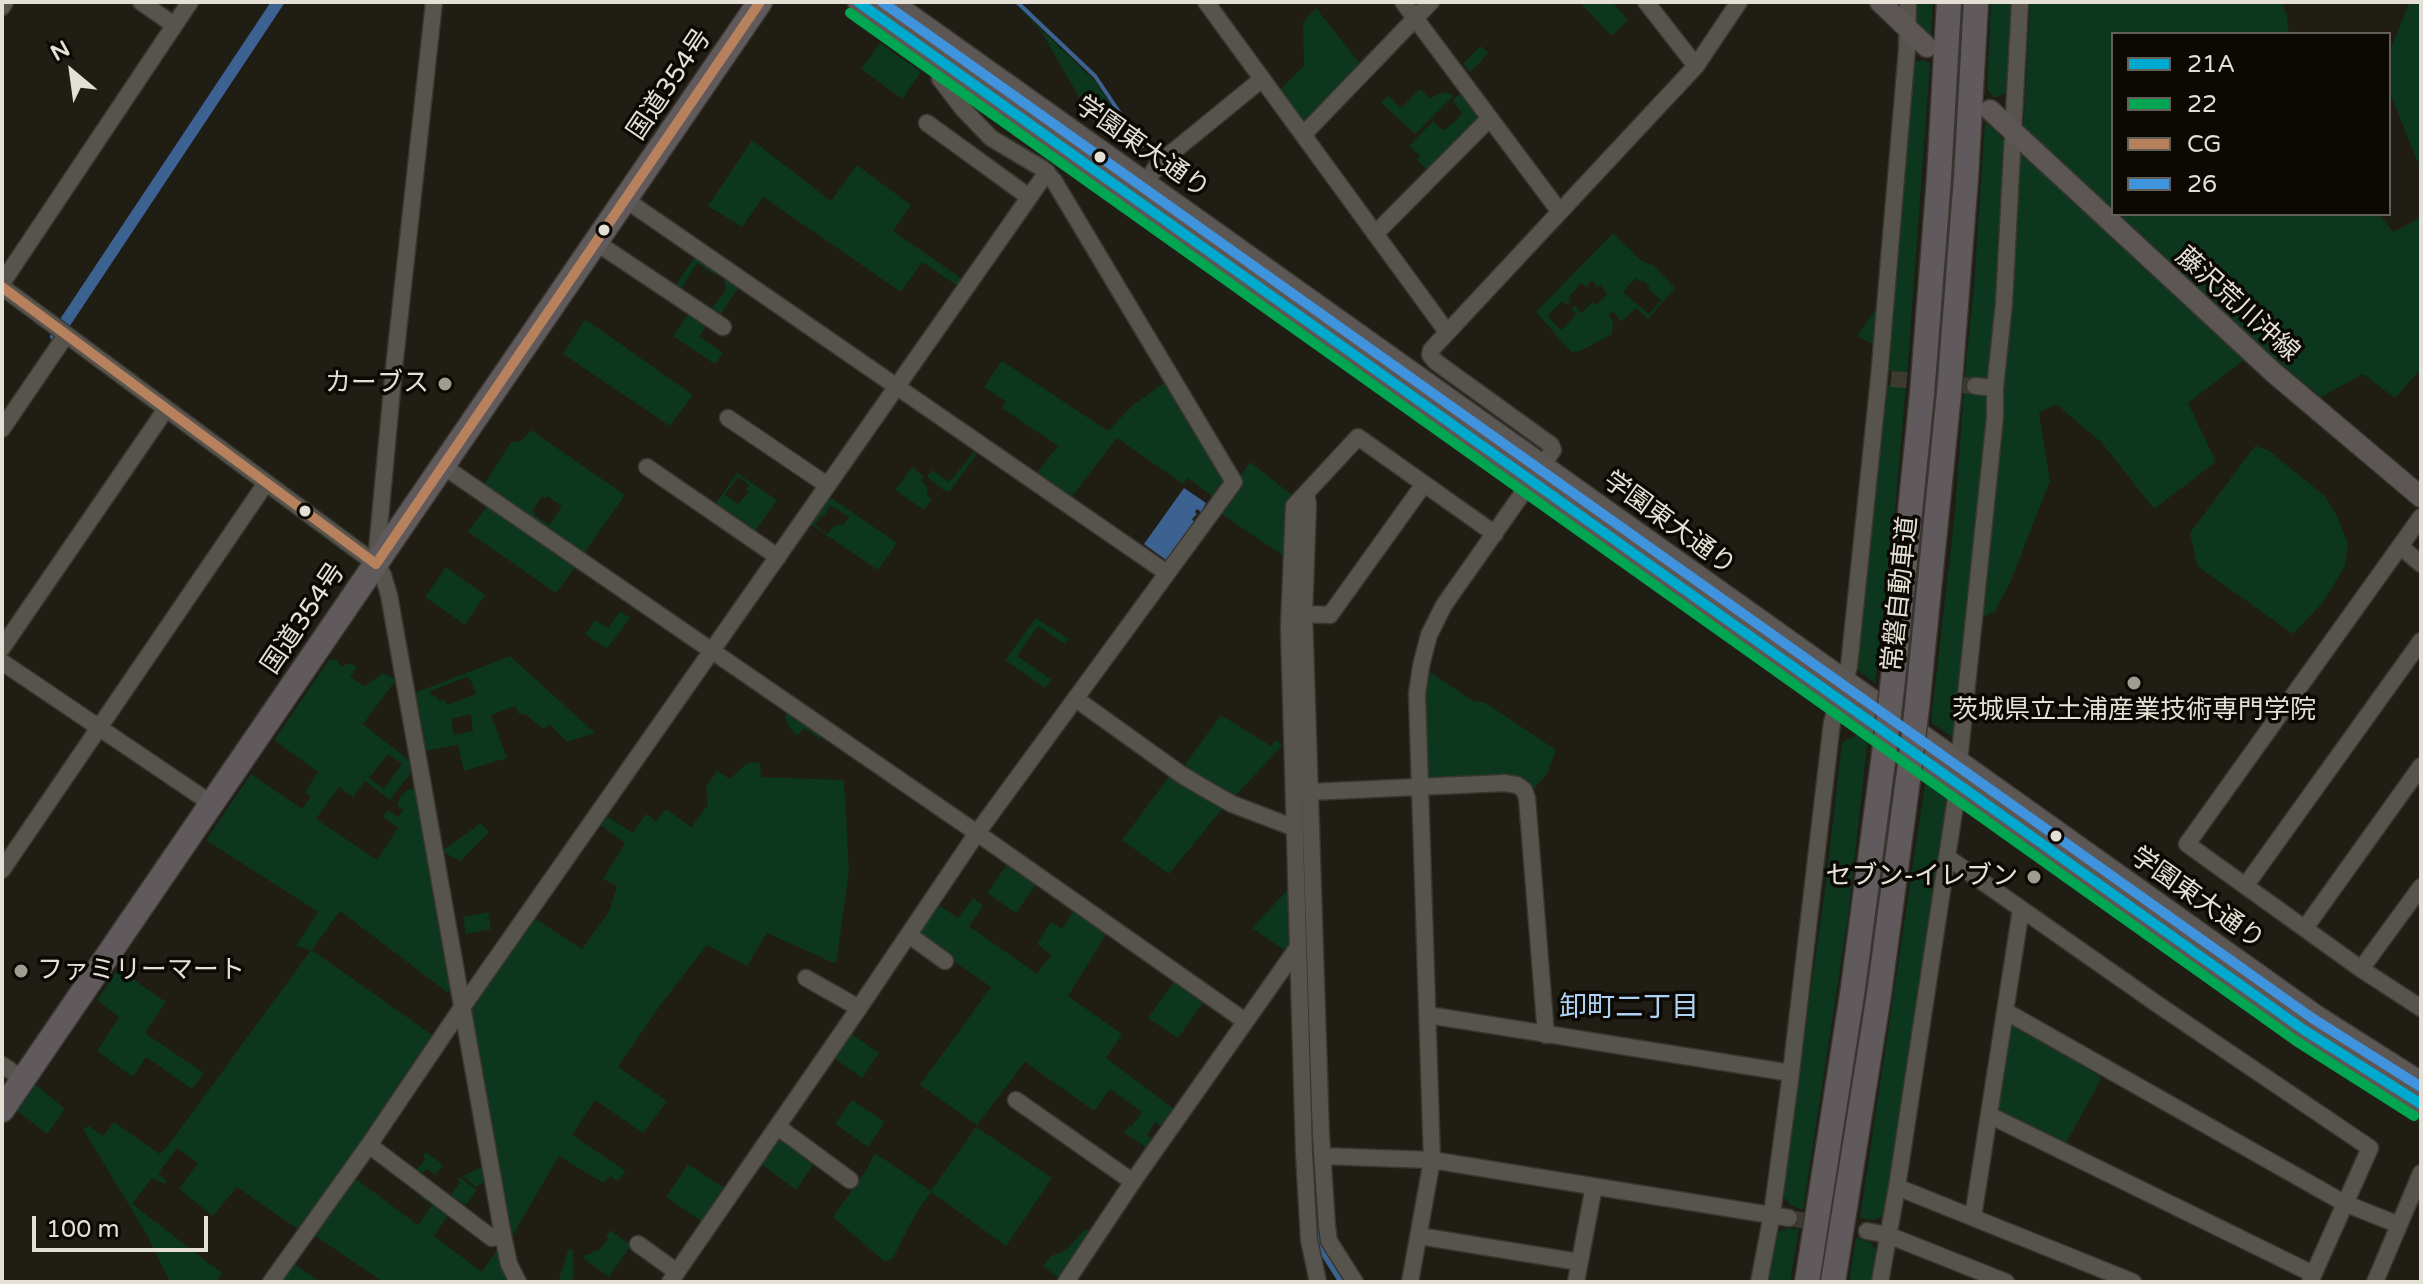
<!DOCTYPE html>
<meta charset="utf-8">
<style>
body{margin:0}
#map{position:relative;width:2423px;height:1284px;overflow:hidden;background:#201d14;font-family:"Varela Round",sans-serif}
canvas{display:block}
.frame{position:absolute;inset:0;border:4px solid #e4e0d5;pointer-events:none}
.legend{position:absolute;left:2111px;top:32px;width:280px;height:184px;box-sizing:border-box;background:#0c0904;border:2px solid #625f58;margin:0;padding:10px 14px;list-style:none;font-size:24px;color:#e4e0d5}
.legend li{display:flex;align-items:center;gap:16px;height:40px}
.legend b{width:40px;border:2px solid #625f58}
.north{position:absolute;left:32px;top:32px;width:80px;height:80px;-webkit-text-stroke:6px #0c0904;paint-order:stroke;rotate:331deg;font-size:22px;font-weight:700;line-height:32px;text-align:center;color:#e4e0d5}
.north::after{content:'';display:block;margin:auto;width:28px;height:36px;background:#e4e0d5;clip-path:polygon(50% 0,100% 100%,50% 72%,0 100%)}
.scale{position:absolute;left:32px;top:1216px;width:176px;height:36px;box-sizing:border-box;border:4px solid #e4e0d5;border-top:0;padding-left:10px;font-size:24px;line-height:28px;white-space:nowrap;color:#e4e0d5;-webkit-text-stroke:6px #0c0904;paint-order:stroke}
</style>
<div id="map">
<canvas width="2423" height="1284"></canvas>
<div class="frame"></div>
<ul class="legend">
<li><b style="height:10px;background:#00a9ce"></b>21A</li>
<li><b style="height:10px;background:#00a651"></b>22</li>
<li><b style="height:10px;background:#b6815c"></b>CG</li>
<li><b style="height:10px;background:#4094de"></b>26</li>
</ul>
<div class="north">N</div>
<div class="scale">100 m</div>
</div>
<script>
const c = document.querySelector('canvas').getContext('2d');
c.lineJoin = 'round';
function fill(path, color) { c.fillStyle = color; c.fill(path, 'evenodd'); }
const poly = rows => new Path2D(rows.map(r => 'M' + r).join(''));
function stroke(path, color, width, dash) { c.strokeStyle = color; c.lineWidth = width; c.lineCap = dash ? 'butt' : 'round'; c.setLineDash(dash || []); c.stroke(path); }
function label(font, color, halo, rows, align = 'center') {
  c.font = font + ' "Varela Round","Noto Sans JP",sans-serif'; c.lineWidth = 7; c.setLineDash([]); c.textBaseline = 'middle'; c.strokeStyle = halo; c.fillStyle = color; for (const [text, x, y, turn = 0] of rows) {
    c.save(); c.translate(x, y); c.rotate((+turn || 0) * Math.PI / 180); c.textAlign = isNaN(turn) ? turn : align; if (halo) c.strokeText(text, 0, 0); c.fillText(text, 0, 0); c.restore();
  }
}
const green = poly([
 [1579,2,1612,2,1628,20,1612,36],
 [1913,2,1933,2,1931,36,1917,22,1913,11],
 [1991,2,2016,2,2011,77,2007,92,1997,97,1993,97,1987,88],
 [2030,2,2282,2,2287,16,2289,34,2113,34,2113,214,2379,214,2393,232,2421,217,2421,369,2395,398,2363,374,2321,397,2261,347,2188,403,2216,462,2154,509,2102,443,2056,404,2039,413,2050,481,2010,583,1995,611,1982,618,2006,349,2024,115],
 [2409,2,2421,2,2421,161,2417,161,2389,90,2389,54],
 [1014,3,1095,81,1140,148,1134,153,1098,130,1041,31],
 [1316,8,1362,66,1307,126,1278,92,1304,66,1303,22],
 [880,43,921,72,902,99,861,69],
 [1481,46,1488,53,1471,72,1463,64],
 [1922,60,1930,63,1907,376,1901,376,1895,375,1888,369,1886,362,1911,63],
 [1420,89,1429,98,1445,92,1453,96,1415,134,1381,103,1388,95,1401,108],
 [1461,92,1480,117,1429,172,1417,160,1420,156,1409,146],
 [1453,101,1462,113,1453,124,1451,124,1445,130,1440,128,1433,121],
 [1985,123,1996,130,2005,143,2003,235,1991,374,1986,380,1976,382,1964,380,1974,286],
 [752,140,831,201,857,165,911,205,893,231,964,280,959,287,922,262,901,292,763,197,742,227,708,206],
 [1613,233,1642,261,1653,265,1675,288,1648,319,1636,308,1621,322,1614,312,1609,314,1613,323,1612,334,1581,351,1571,352,1536,312],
 [1635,278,1640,282,1642,280,1650,287,1648,289,1661,300,1649,314,1623,292],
 [1592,281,1598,287,1601,285,1607,294,1596,305,1592,302,1582,313,1575,306,1571,309,1576,313,1575,316,1561,330,1549,318,1548,315,1562,301,1567,305,1571,302,1568,298,1581,283,1586,287],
 [696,255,718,270,715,275,697,263,682,288,711,309,724,293,726,287,724,281,728,276,740,285,719,317,675,286],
 [1880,303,1877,346,1857,336],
 [690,312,702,320,706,327,699,336,723,353,715,364,673,336],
 [585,319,693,395,670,426,563,354],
 [1002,361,1108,431,1133,405,1167,381,1225,478,1225,484,1216,499,1188,478,1183,484,1117,438,1069,500,1034,476,1058,446,1002,408,1006,402,984,387],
 [1897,383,1906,385,1894,520,1875,683,1855,668,1883,392,1889,385],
 [1964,389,1980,391,1986,394,1990,401,1954,738,1932,723,1932,713,1955,512],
 [531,430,625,495,582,556,482,487,512,441,520,442],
 [542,496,545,498,547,496,562,506,549,525,534,515,535,513,532,511],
 [2255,446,2268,450,2325,496,2338,518,2348,544,2345,566,2324,601,2293,634,2197,566,2190,533],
 [977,448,980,450,950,491,945,491,927,477,932,470,949,482],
 [1250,462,1292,495,1288,559,1217,511],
 [912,467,923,476,921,480,927,487,927,494,932,499,924,510,895,490],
 [737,473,777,500,754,533,714,506],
 [738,477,749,485,746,490,749,492,738,504,725,495],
 [827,495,897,543,878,570,807,522],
 [830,505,849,517,844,524,834,526,827,534,815,525,822,515,824,516],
 [489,503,578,563,556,593,468,532],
 [446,567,485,595,465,625,425,597],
 [620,611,630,618,607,649,585,634,595,620,608,628],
 [1036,618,1069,639,1065,644,1038,626,1017,656,1052,680,1045,688,1005,660],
 [510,656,595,733,567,742,550,725,543,729,525,714,519,714,515,706,491,715,507,758,464,771,458,745,423,751,412,694],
 [467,677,471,681,476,694,447,705,444,699,439,701,436,696,432,697,430,691],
 [471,714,473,731,454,735,451,719],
 [329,660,336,660,341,666,351,663,357,668,350,677,365,686,383,673,396,680,363,724,412,763,410,774,390,800,365,781,353,797,339,787,316,819,377,860,398,828,383,817,388,810,398,817,403,810,397,806,400,797,407,790,416,787,456,989,447,992,340,911,312,950,435,1037,299,1230,237,1187,213,1216,179,1189,198,1163,177,1148,158,1174,167,1181,165,1184,152,1178,132,1204,222,1273,216,1282,170,1282,146,1233,83,1129,89,1126,103,1136,114,1122,160,1154,170,1143,311,950,296,946,318,912,206,840,251,774,302,809,311,797,305,792,318,772,274,740],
 [388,754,402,764,384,789,369,778],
 [1424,668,1473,701,1484,702,1556,750,1547,774,1530,793,1424,782],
 [786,711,824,733,820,739,804,728,797,736,788,726,785,716],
 [1221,715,1271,746,1276,740,1282,746,1232,799,1183,767],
 [1861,733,1868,738,1848,917,1803,1210,1791,1205,1784,1198,1782,1192,1826,882,1842,742],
 [760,762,761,777,844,780,849,871,836,964,767,933,747,966,707,945,661,1004,618,1067,667,1101,643,1133,595,1100,572,1135,626,1171,617,1181,611,1176,603,1183,559,1156,510,1240,468,1007,530,915,582,949,609,912,617,886,603,879,625,843,599,824,605,815,633,833,646,814,656,821,666,809,694,829,692,826,708,805,706,787,717,771,730,779,747,763],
 [1171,774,1222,809,1169,874,1122,840],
 [1926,778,1951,797,1885,1215,1874,1220,1860,1218],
 [481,823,489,832,460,861,442,851],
 [1008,863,1037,883,1016,913,987,893],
 [1292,885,1293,944,1287,952,1252,928],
 [973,898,983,906,969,926,1037,974,1051,955,1037,944,1051,922,1062,929,1074,910,1107,933,1068,996,1122,1034,1106,1058,1177,1111,1165,1128,1155,1122,1147,1135,1155,1141,1148,1149,1124,1132,1130,1125,1132,1126,1142,1112,1110,1089,1094,1111,1025,1062,977,1125,920,1085,991,987,920,938,917,932,936,903,958,918],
 [488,912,491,929,466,934,463,917],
 [118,969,166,1002,145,1033,204,1073,192,1089,146,1057,133,1077,97,1051,119,1017,97,1000],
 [1175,980,1205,1000,1178,1038,1148,1018],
 [2007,1014,2100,1077,2100,1081,2064,1147,1992,1113],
 [850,1033,879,1053,862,1078,833,1057],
 [35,1084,65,1109,47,1134,17,1111],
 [852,1100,885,1122,868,1147,835,1124],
 [976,1127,1052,1178,1006,1246,931,1192,915,1215,893,1258,885,1262,833,1217,865,1172,875,1153,931,1191],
 [779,1135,815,1162,796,1190,760,1163],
 [426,1152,443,1165,435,1175,427,1169,423,1173,421,1171,418,1174,415,1172,425,1159,423,1156],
 [688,1164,729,1191,706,1224,666,1197],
 [485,1166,489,1180,476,1187,462,1176],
 [352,1176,418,1225,432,1205,420,1197,422,1193,450,1212,434,1236,482,1272,500,1246,510,1282,383,1282,311,1233],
 [459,1177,477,1190,466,1205,456,1199,453,1202,449,1198,460,1182,457,1179],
 [1790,1228,1799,1229,1790,1282,1765,1282,1773,1236,1781,1230],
 [1085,1229,1093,1234,1060,1279,1043,1266,1051,1256,1062,1252,1069,1247],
 [610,1230,631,1245,609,1277,583,1258,587,1254,589,1255,595,1250,598,1251,608,1239,606,1237],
 [1856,1238,1870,1242,1880,1255,1875,1282,1849,1282],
 [569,1248,573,1251,573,1282,558,1282],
 [291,1261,320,1282,277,1282]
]);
const water = poly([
 [1184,488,1206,503,1201,512,1197,509,1195,512,1197,514,1192,519,1194,522,1166,560,1144,544],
 [1304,513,1321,1235,1349,1282,1338,1282,1316,1247,1314,1236,1298,826]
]);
const stream = poly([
 [1017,2,1095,76,1142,146]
]);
const canal = poly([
 [56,336,278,2]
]);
const minorTunnel = poly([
 [1891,379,1975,386],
 [1789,1218,1867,1231]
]);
const minor = poly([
 [141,2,174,25],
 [1206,2,1447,332],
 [1403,2,1560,212],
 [1646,2,1696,66],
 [2,7,5,2],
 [927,123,1029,197],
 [1303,135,1431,2],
 [1141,190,1158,164,1262,79],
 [626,200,1167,573],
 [1375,234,1490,118],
 [597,243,723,327],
 [2,283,190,2],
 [2,287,376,564,383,575,389,595,503,1236,509,1264,518,1282],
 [1975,386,1995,388],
 [728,418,827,485],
 [2,429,66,335],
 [443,466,977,833,1245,1021],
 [647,467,778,557],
 [1306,493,1308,504,1304,614,1321,1136,1327,1226,1329,1241,1355,1282],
 [2421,517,2187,844,2361,969,2421,1008],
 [2401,547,2421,564],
 [376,561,394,368,434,2],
 [1304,614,1330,615,1424,484],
 [2,648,166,409],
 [2,662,212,804],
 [1845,682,1849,666,1879,378,1907,49,1908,2],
 [1076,699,1182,775,1209,791,1232,804,1295,828],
 [1959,762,1995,417,1995,388,2004,303,2020,2],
 [1309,792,1504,783,1517,785,1524,790,1527,798,1546,1035],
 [1947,857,2160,1006,2370,1148,2310,1282],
 [2,870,266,483],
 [2246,885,2421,641],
 [2305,928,2421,766],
 [909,935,945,961],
 [2361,969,2421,887],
 [806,978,859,1008],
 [2005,1011,2344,1203,2399,1225],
 [1428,1015,1791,1073],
 [2,1065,23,1079],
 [1016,1100,1133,1182],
 [1989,1115,2313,1274],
 [778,1127,850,1180],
 [369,1145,492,1238,503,1236],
 [1322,1156,1432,1160,1789,1218],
 [1897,1187,2133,1282],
 [1973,1217,2021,909],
 [1867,1231,1888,1235,2006,1282],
 [1419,1236,1579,1262],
 [638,1244,677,1272],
 [271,1282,369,1145,463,1006,1047,172],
 [670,1282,859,1008,977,833,1234,482,1054,181,1043,169,991,138,963,109,940,79,953,57],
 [1066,1282,1134,1180,1298,947],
 [1318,1282,1309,1240,1304,1153,1289,628,1294,506,1358,437,1495,534],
 [1410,1282,1432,1160,1417,694,1421,666,1429,635,1444,605,1553,450,1551,445,1436,362,1430,355,1431,350,1696,66,1739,2],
 [1576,1282,1594,1186],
 [1759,1282,1772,1214,1791,1073,1832,722,1839,699],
 [1880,1282,1897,1187,1958,785],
 [2375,1282,2421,1173]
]);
const major = poly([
 [858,2,2304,1030,2421,1104],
 [892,2,2317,1016,2421,1082],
 [1880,2,1927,47],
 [1990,110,2274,373,2421,497]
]);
const highway = poly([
 [1892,689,1922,394,1939,178,1949,2],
 [1917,707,1949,393,1966,177,1976,2],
 [2,1110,760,2],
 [1807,1282,1853,988,1884,754],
 [1833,1282,1879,994,1909,772]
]);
const highwayBridge = poly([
 [1884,754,1892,689],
 [1909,772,1917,707]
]);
const bus1 = poly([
 [858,2,2304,1030,2421,1104]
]);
const bus2 = poly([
 [850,13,2296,1041,2414,1116]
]);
const bus3 = poly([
 [2,287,376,564],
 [376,564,760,2]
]);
const bus4 = poly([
 [882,2,2312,1018,2421,1087]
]);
const markers = [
 [1100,157,7,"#e4e0d5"],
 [604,230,7,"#e4e0d5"],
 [445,384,8,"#9f9c91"],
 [305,511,7,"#e4e0d5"],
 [2134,683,8,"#9f9c91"],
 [2056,836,7,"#e4e0d5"],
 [2034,877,8,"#9f9c91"],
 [21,971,8,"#9f9c91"]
];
const streetNames = [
 ["国道354号",670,85,-56],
 ["学園東大通り",1142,148,35],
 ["藤沢荒川沖線",2237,305,42],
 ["学園東大通り",1669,524,36],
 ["常磐自動車道",1901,594,-84],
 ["国道354号",304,619,-56],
 ["学園東大通り",2197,899,35]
];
const poiNames = [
 ["カーブス",429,384],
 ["茨城県立土浦産業技術専門学院",2134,711,"center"],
 ["セブン-イレブン",2018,877],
 ["ファミリーマート",37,971,"left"]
];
const neighbourhoodNames = [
 ["卸町二丁目",1629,1009]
];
fill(green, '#0c361e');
fill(water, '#3c6291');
stroke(stream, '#3c6291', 4);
stroke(canal, '#3c6291', 12);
stroke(minorTunnel, '#3d3a31', 16, [16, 8]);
stroke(minor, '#393630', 19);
stroke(major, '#393630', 23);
stroke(highway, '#393630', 27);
stroke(minor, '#57544e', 16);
stroke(major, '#5c5755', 20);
stroke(highway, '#615a5c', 24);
stroke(highwayBridge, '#393630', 27, []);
stroke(highwayBridge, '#615a5c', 24);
stroke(bus1, '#00a9ce', 10);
stroke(bus2, '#00a651', 10);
stroke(bus3, '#b6815c', 10);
stroke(bus4, '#4094de', 10);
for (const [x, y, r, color] of markers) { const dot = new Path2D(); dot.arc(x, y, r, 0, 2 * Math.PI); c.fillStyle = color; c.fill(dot); stroke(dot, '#0c0904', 3); }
label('26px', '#e4e0d5', '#0c0904', streetNames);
label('26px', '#e4e0d5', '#0c0904', poiNames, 'right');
label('28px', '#aed2f3', '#0c0904', neighbourhoodNames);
</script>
